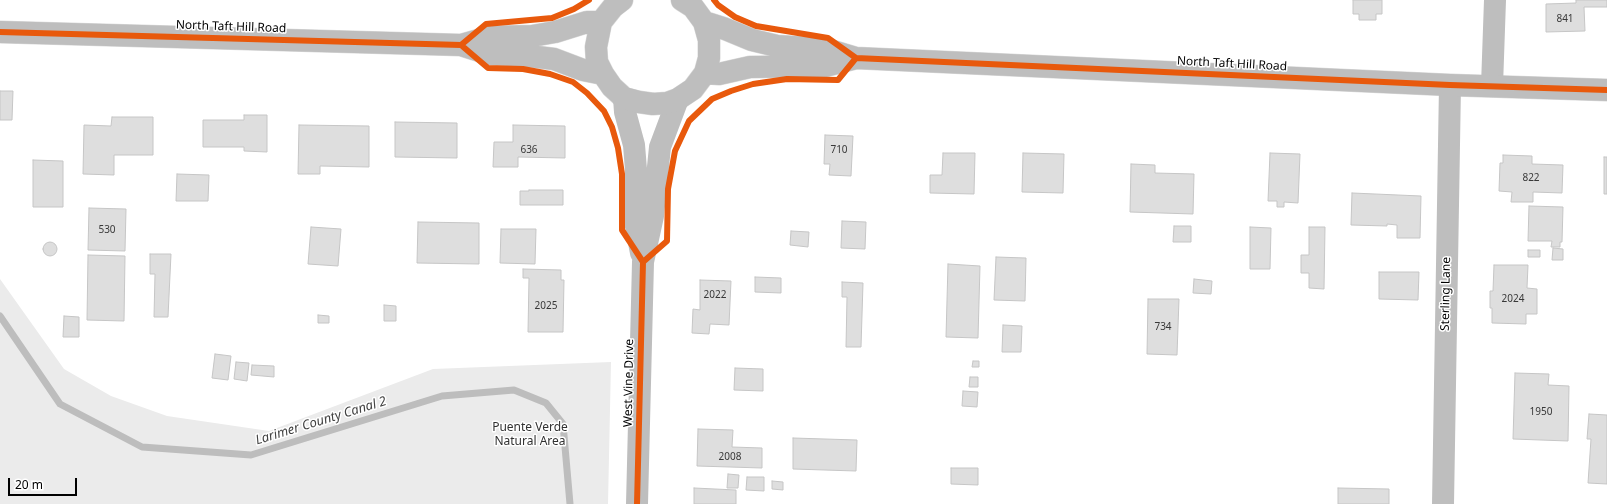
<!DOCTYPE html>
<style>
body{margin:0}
#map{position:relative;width:1607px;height:504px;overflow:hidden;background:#fff;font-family:"Noto Sans",sans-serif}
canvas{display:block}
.scale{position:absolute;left:8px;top:478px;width:69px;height:18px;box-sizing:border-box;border:2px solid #000;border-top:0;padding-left:5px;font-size:12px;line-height:14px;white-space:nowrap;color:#000;-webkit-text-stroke:3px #fff;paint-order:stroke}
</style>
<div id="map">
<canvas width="1607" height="504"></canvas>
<div class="scale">20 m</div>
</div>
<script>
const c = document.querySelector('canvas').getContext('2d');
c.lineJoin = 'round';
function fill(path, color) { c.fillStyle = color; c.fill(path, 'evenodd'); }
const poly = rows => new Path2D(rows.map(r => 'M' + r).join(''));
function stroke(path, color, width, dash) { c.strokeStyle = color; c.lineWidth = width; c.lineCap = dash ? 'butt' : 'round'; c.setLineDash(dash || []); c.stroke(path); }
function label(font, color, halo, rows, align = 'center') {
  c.font = font + ' "Noto Sans",sans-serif'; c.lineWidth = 3; c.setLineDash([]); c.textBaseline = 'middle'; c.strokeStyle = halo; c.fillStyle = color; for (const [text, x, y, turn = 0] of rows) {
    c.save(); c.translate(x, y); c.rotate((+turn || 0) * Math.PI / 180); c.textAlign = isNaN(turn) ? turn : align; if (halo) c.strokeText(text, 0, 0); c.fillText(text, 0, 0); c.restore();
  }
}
const green = poly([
 [0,279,64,369,111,396,167,416,269,431,433,369,611,362,608,504,0,504]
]);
const stream = poly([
 [0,316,60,404,142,447,251,455,442,396,514,390,546,403,563,424,570,504]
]);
const building = poly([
 [1353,0,1382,0,1382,14,1376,14,1376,20,1359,20,1359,14,1353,14,1353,0],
 [1576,0,1607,0,1607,7,1584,7,1585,31,1546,32,1546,4,1576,3,1576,0],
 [0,91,13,91,12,120,0,120,0,91],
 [244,115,267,115,267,152,244,151,244,147,203,147,203,120,244,120,244,115],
 [112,117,153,117,153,155,114,155,114,175,83,174,84,125,111,126,112,117],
 [395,122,457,123,457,158,395,157,395,122],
 [299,125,369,126,369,167,320,166,320,174,298,174,299,125],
 [513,125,565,126,565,158,518,157,518,167,493,167,494,142,513,142,513,125],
 [825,135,853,136,851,176,829,175,830,164,824,164,825,135],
 [943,153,975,153,974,194,930,193,930,175,942,175,943,153],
 [1023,153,1064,154,1063,193,1022,192,1023,153],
 [1270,153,1300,154,1298,203,1284,202,1284,207,1277,207,1277,201,1268,201,1270,153],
 [1503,155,1532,156,1532,164,1563,165,1562,193,1533,192,1533,202,1511,202,1512,192,1499,191,1500,163,1503,163,1503,155],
 [1604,157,1607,157,1607,194,1604,194,1604,157],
 [33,160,63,161,63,207,33,207,33,160],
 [1131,164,1155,165,1155,173,1194,174,1193,214,1130,212,1131,164],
 [177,174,209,175,208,201,176,201,177,174],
 [529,190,563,190,563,205,520,205,520,191,529,191,529,190],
 [1352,193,1421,196,1420,238,1397,238,1397,225,1387,224,1387,226,1351,225,1352,193],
 [1529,206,1563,207,1562,242,1560,242,1560,247,1551,247,1552,241,1528,241,1529,206],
 [89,208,126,209,125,251,88,250,89,208],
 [842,221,866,222,865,249,841,248,842,221],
 [418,222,479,223,479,264,417,263,418,222],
 [1174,226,1191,226,1191,242,1173,242,1174,226],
 [311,227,341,229,338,266,308,264,311,227],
 [1250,227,1271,228,1270,269,1250,269,1250,227],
 [1309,227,1325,227,1324,289,1309,288,1309,273,1301,273,1301,255,1309,255,1309,227],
 [501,229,536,229,535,264,500,263,501,229],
 [791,231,809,232,808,247,790,245,791,231],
 '43 249a7 7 0 1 1 14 0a7 7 0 1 1-14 0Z',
 [1553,248,1563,249,1563,260,1552,260,1553,248],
 [1528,250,1540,250,1540,257,1528,257,1528,250],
 [150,254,171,254,168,317,154,317,155,274,150,274,150,254],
 [88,255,125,256,124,321,87,320,88,255],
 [996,257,1026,258,1025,301,994,300,996,257],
 [948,264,980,266,978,338,946,337,948,264],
 [1494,265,1528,265,1527,288,1537,289,1537,314,1526,314,1526,324,1492,323,1492,308,1490,308,1490,291,1493,291,1494,265],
 [523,269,561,270,561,280,564,280,563,332,528,332,529,278,523,278,523,269],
 [1379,272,1419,272,1418,300,1379,299,1379,272],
 [755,277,781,278,781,293,755,292,755,277],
 [1194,279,1212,281,1211,294,1193,293,1194,279],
 [700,280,731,281,729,325,710,324,709,334,692,333,693,309,700,310,700,280],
 [842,282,863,283,861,347,846,347,847,297,842,297,842,282],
 [1148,299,1179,299,1177,355,1147,354,1148,299],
 [384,305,396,306,396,321,384,321,384,305],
 [318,315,329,316,329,323,318,323,318,315],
 [64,316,79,317,79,337,63,337,64,316],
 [1003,325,1022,326,1021,352,1002,352,1003,325],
 [215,354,231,356,228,380,212,378,215,354],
 [973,361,979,361,979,367,972,367,973,361],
 [236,362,249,363,247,381,234,379,236,362],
 [252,365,274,366,274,377,251,375,252,365],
 [735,368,763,369,763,391,734,390,735,368],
 [1515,373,1549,374,1548,385,1569,386,1568,441,1513,439,1515,373],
 [970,377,978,377,978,387,969,387,970,377],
 [963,391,978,392,977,407,962,406,963,391],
 [1589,414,1607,415,1607,484,1588,483,1591,439,1587,439,1589,414],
 [698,429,733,430,732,447,762,448,762,468,697,466,698,429],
 [793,438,857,440,856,471,793,469,793,438],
 [951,468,978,468,978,485,951,484,951,468],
 [728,474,739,475,738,488,727,488,728,474],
 [747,477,764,477,764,491,746,490,747,477],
 [772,481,783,482,783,490,772,489,772,481],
 [694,488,736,490,736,504,694,504,694,488],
 [1338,488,1389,489,1389,504,1338,504,1338,488]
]);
const minor = poly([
 [1492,86,1495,0],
 [624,98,625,112,634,145,636,170,634,216,641,253],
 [637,504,643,262,653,216,660,147,678,99],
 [1443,504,1450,85]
]);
const major = poly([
 [622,0,613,7,601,22,596,47,597,62,603,74,612,87,624,98,639,102,653,104,667,103,678,99,693,89,705,73,709,58,709,40,704,22,693,7,682,0],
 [704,22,723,28,752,40,777,46,826,49,856,58,1450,85,1607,90],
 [0,32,461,45,489,54,529,56,554,59,583,70,603,74],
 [461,45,489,37,532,36,555,32,587,22,601,22],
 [705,73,719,74,750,67,825,66,856,58]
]);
const cycleway = poly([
 [714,0,718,5,735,17,756,26,828,38,856,58],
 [0,32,461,45],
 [461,45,488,68,523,69,550,74,573,82,587,93,604,111,612,127,618,148,622,174,622,230,643,262],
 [461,45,486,24,552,18,574,9,589,0],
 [856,58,1450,85,1607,90],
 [643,262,667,241,668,189,675,151,689,121,712,99,731,91,753,84,787,79,838,80,856,58],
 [637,504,643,262]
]);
const numberNames = [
 ["841",1565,19],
 ["636",529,150],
 ["710",839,150],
 ["822",1531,178],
 ["530",107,230],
 ["2022",715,295],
 ["2024",1513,299],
 ["2025",546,306],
 ["734",1163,327],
 ["1950",1541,412],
 ["2008",730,457]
];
const streetNames = [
 ["North Taft Hill Road",231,27,2],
 ["North Taft Hill Road",1232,64,3],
 ["Sterling Lane",1446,294,-89],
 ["West Vine Drive",629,383,-89]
];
const parkNames = [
 ["Puente Verde",530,428],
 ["Natural Area",530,442]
];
const waterNames = [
 ["Larimer County Canal 2",321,421,-17]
];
fill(green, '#ebebeb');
stroke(stream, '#bdbdbd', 7);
fill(building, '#dedede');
stroke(building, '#c6c6c6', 1);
stroke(major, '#dbdbdb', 23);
stroke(minor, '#bebebe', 22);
stroke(major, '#bebebe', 22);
stroke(cycleway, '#e8590c', 6);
label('10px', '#383838', null, numberNames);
label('12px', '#000', '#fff', streetNames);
label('12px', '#313131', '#fff', parkNames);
label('italic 13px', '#424242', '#fff', waterNames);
</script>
